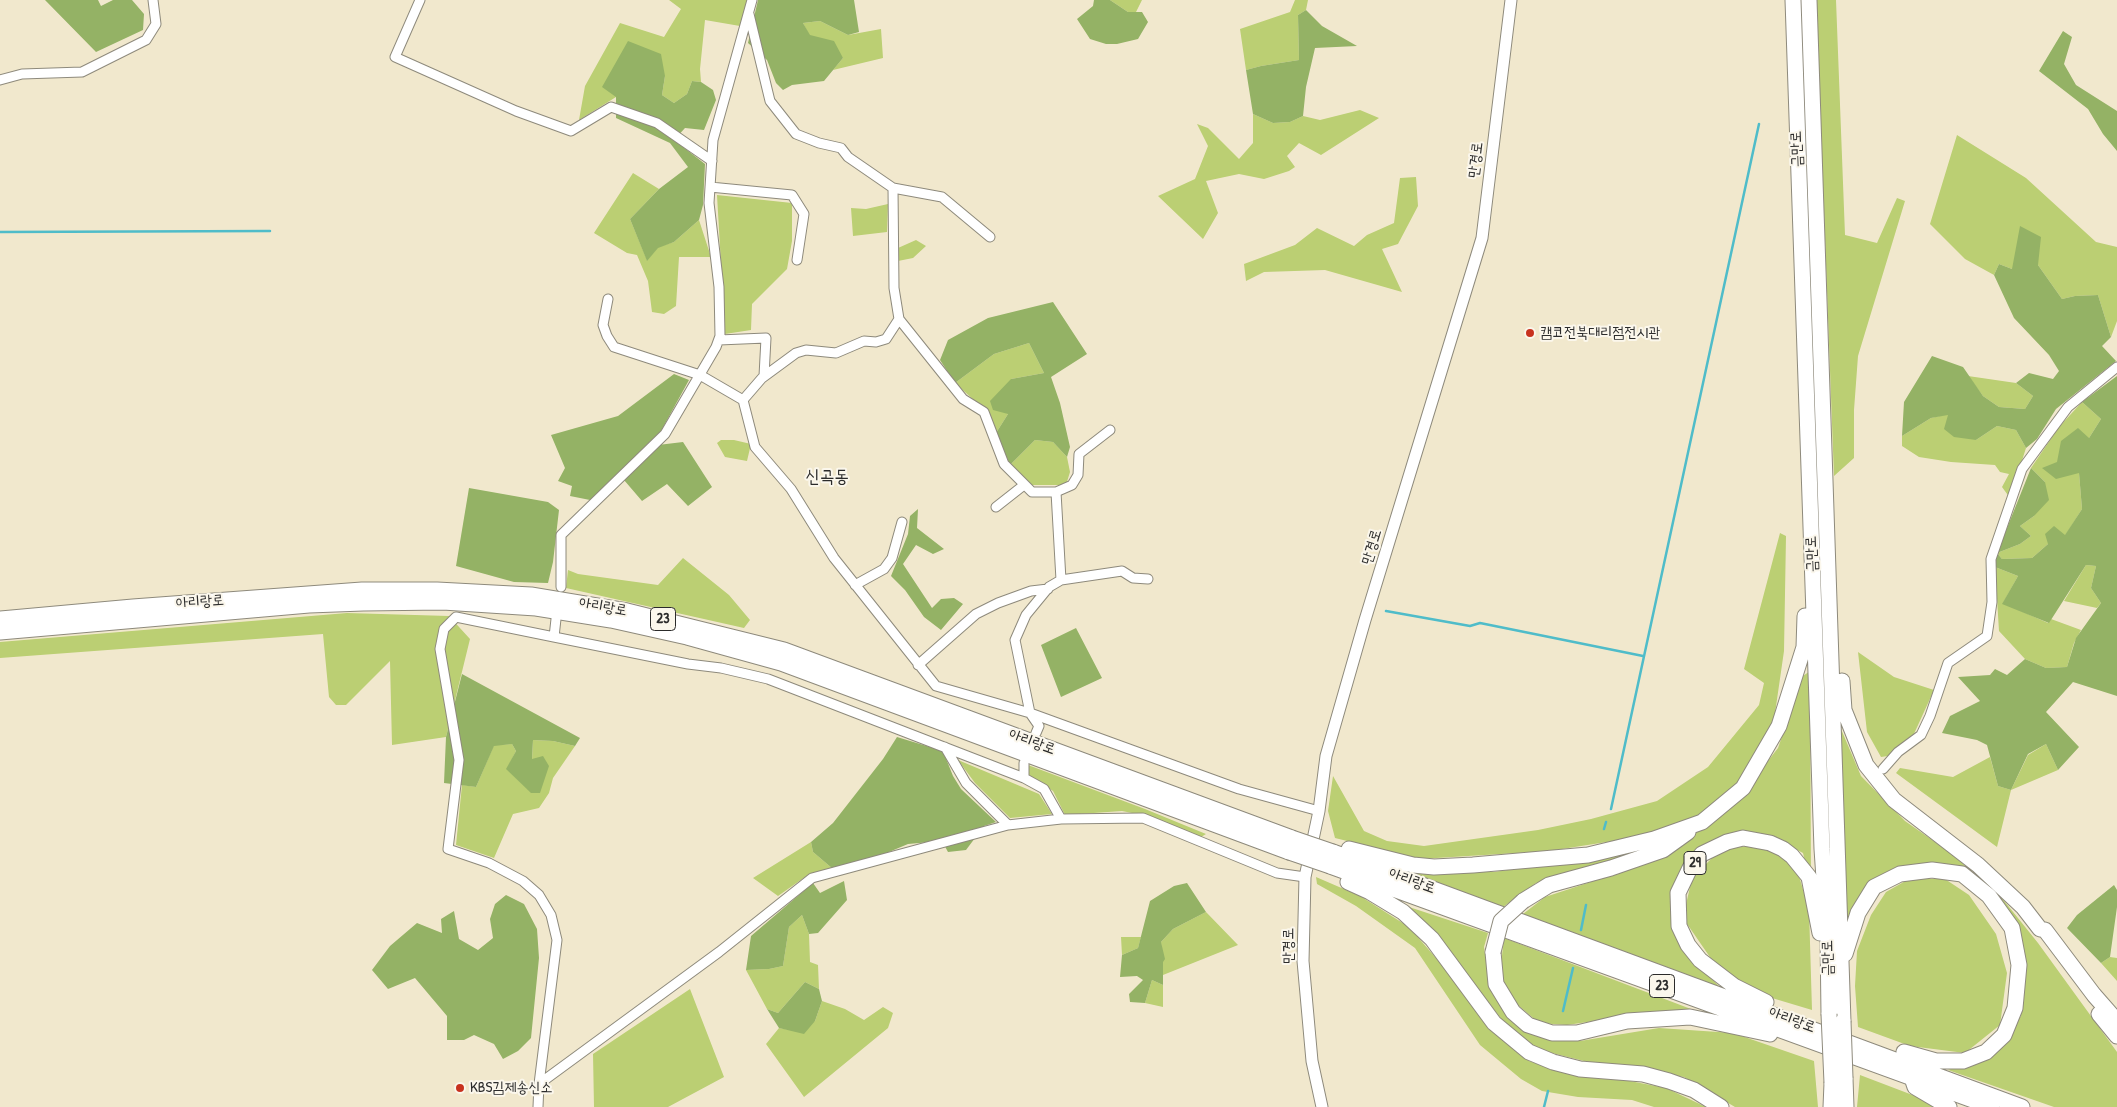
<!DOCTYPE html>
<meta charset="utf-8">
<style>
body{margin:0}
canvas{display:block;background:#f1e8cd}
</style>
<canvas width="2117" height="1107"></canvas>
<script>
const c = document.querySelector('canvas').getContext('2d');
c.lineJoin = 'round';
function fill(path, color) { c.fillStyle = color; c.fill(path, 'evenodd'); }
const poly = rows => new Path2D(rows.map(r => 'M' + r).join(''));
function stroke(path, color, width, dash) { c.strokeStyle = color; c.lineWidth = width; c.lineCap = dash ? 'butt' : 'round'; c.setLineDash(dash || []); c.stroke(path); }
function label(font, color, halo, rows, align = 'center') {
  c.font = font + ' "Patrick Hand","Poor Story",sans-serif'; c.lineWidth = 4; c.setLineDash([]); c.textBaseline = 'middle'; c.strokeStyle = halo; c.fillStyle = color; for (const [text, x, y, turn = 0] of rows) {
    c.save(); c.translate(x, y); c.rotate((+turn || 0) * Math.PI / 180); c.textAlign = isNaN(turn) ? turn : align; if (halo) c.strokeText(text, 0, 0); c.fillText(text, 0, 0); c.restore();
  }
}
const green = poly([
 [669,0,748,0,740,26,705,20,700,69,701,82,692,81,687,94,674,103,662,95,665,76,616,97,579,120,585,86,620,23,664,37,681,9],
 [1110,0,1142,0,1136,12,1128,12],
 [1295,0,1308,0,1306,10,1298,15,1299,60,1261,66,1246,70,1240,29,1290,12],
 [1816,0,1836,0,1845,235,1877,243,1897,198,1905,201,1858,356,1854,410,1854,458,1834,476],
 [820,21,848,35,881,29,883,58,833,70,843,58,809,35,803,23],
 [1360,110,1379,118,1321,155,1299,143,1287,156,1295,167,1289,171,1264,179,1239,174,1206,181,1218,213,1203,239,1158,196,1195,179,1208,146,1197,124,1208,128,1239,159,1253,143,1253,114,1273,123,1290,122,1303,116,1320,120],
 [1957,135,2026,178,2096,242,2117,247,2117,321,2111,337,2098,295,2075,296,2062,299,2038,265,2012,269,1999,264,1994,275,1965,259,1930,224],
 [633,173,659,189,630,219,647,260,658,247,674,242,699,220,711,257,679,257,676,306,664,314,652,312,648,281,637,255,627,253,594,233],
 [1416,177,1418,206,1398,244,1382,249,1402,292,1325,270,1264,272,1246,281,1244,264,1295,245,1317,228,1354,246,1367,235,1394,223,1400,178],
 [717,195,792,203,792,241,787,269,752,304,751,330,725,334],
 [888,204,887,232,853,236,851,208,866,209],
 [916,240,926,246,913,258,898,261,898,248],
 [1029,343,1044,373,1011,379,1008,414,996,433,987,412,955,383,994,354],
 [1968,376,2016,383,2033,396,2025,409,1999,407,1983,396],
 [2082,402,2101,419,2089,438,2079,473,2082,509,2065,536,2048,544,2032,558,2002,559,1997,553,2020,544,2031,536,2020,526,2034,516,2045,482,2031,468,2059,427],
 [1948,414,1976,440,1997,426,2016,430,2026,448,2010,498,2002,487,2009,474,2000,472,1995,465,1951,462,1919,457,1902,446,1902,436,1931,418],
 [721,440,734,440,751,444,747,461,725,457,717,443],
 [1035,440,1053,442,1067,457,1070,472,1066,485,1031,485,1010,465],
 [1780,533,1786,536,1784,651,1773,727,1738,782,1698,816,1639,837,1549,851,1420,859,1335,838,1328,811,1333,776,1364,831,1387,841,1424,846,1538,830,1591,819,1657,801,1708,767,1759,705,1764,683,1744,669],
 [683,558,729,595,750,620,744,628,566,588,568,570,578,574,658,585],
 [2086,565,2096,566,2091,588,2101,603,2097,608,2064,601],
 [1995,567,2018,576,2003,603,2048,623,2051,619,2081,630,2074,643,2067,667,2046,668,2025,659,1999,631],
 [347,613,449,616,470,639,446,737,392,745,390,661,346,705,336,705,329,697,323,634,0,658,0,642],
 [1858,652,1894,677,1934,690,1913,736,1888,756,1881,757,1867,732],
 [1810,671,1811,887,1803,853,1774,838,1742,832,1683,868,1670,903,1682,950,1721,988,1523,914,1545,897,1606,877,1673,850,1737,801,1778,748,1803,676],
 [1841,729,1861,776,1905,821,1945,849,1997,892,2038,943,2117,1052,2117,1107,2054,1107,1948,1070,1993,1054,2021,1016,2022,948,2012,918,1949,865,1876,880,1846,932],
 [533,740,553,741,575,746,553,778,549,793,539,808,513,814,494,858,456,845,462,785,476,787,494,745,512,744,516,751,507,769,532,793,540,793,532,760],
 [2046,744,2058,770,2011,790,1997,847,1896,773,1900,768,1953,777,1990,757,1998,786,2011,790,2028,755],
 [958,760,1039,794,1052,814,1010,818,975,783],
 [1028,765,1145,809,1206,834,1201,837,1137,814,1122,811,1065,815,1053,791,1028,775],
 [811,842,813,852,833,869,805,877,778,896,753,878],
 [1755,845,1782,855,1798,873,1809,909,1812,1010,1762,995,1714,963,1683,918,1692,878,1720,850],
 [1621,853,1651,854,1536,883,1503,907,1406,871,1494,872],
 [1316,877,1360,896,1409,927,1449,973,1486,1023,1529,1061,1557,1071,1609,1077,1666,1088,1706,1107,1654,1107,1632,1100,1578,1097,1542,1091,1521,1079,1480,1045,1415,948,1356,906,1317,884],
 [1909,879,1945,879,1969,895,1996,934,2007,973,2000,1025,1965,1053,1910,1046,1858,1027,1855,986,1857,951,1871,915,1886,892],
 [1406,906,1488,933,1484,947,1490,986,1504,1010,1580,1041,1659,1028,1733,1033,1814,1061,1818,1107,1735,1107,1684,1077,1584,1061,1540,1050,1507,1026,1477,988],
 [1206,912,1238,945,1163,975,1161,942,1173,929],
 [802,915,809,934,810,962,818,965,819,989,805,982,778,1013,767,1009,746,970,769,969,783,966,789,927],
 [1121,937,1141,937,1138,948,1122,955],
 [1504,938,1712,1017,1641,1014,1567,1025,1539,1023,1512,1000,1500,973],
 [2110,957,2117,958,2117,981,2101,963],
 [1152,980,1163,985,1163,1007,1145,1003],
 [690,989,724,1077,668,1107,594,1107,593,1054],
 [822,1001,845,1009,864,1020,883,1007,893,1013,888,1028,804,1097,766,1044,779,1028,796,1031,815,1021],
 [1860,1075,1923,1099,1933,1107,1857,1107]
]);
const forest = poly([
 [45,0,98,0,101,6,113,0,132,0,144,14,143,30,96,52],
 [758,0,854,0,859,32,848,35,820,21,803,23,810,35,834,41,843,58,824,81,792,85,783,90,776,83,767,60,748,43],
 [1094,0,1110,0,1128,12,1142,12,1148,22,1138,39,1117,44,1106,44,1090,39,1077,19,1093,6],
 [1306,10,1322,26,1357,46,1315,48,1306,87,1303,116,1290,122,1273,123,1253,114,1246,70,1261,66,1299,60,1298,15],
 [2063,31,2072,37,2064,64,2076,85,2117,111,2117,151,2103,134,2088,109,2039,71],
 [628,41,661,54,665,76,662,95,674,103,687,94,692,81,701,82,713,90,716,100,704,130,685,128,674,140,705,164,703,205,699,220,674,242,658,248,647,261,630,219,659,189,688,167,670,143,616,118,616,97,602,87],
 [2020,226,2041,237,2038,265,2062,299,2075,296,2098,295,2111,337,2102,346,2116,361,2056,409,2037,439,2026,448,2016,430,1997,426,1976,440,1954,437,1944,429,1948,415,1931,418,1902,436,1904,402,1932,356,1963,367,1983,396,1999,407,2025,409,2033,396,2016,383,2029,373,2053,379,2059,371,2049,355,2014,318,1994,275,1999,264,2012,269],
 [1053,302,1087,354,1051,377,1060,403,1070,447,1067,457,1053,442,1035,440,1010,465,996,433,1008,414,993,410,990,401,1011,379,1044,373,1029,343,994,354,955,383,940,360,948,340,988,318],
 [674,374,689,380,661,431,590,500,570,496,572,486,558,481,565,468,551,435,618,416],
 [2117,376,2117,696,2073,682,2046,712,2079,747,2058,770,2046,744,2028,754,2011,790,1998,786,1987,745,1977,740,1942,733,1950,716,1980,701,1958,677,1990,675,1995,669,2007,675,2025,659,2046,668,2067,667,2076,638,2101,603,2091,588,2096,566,2086,565,2049,623,2002,604,2018,576,1995,567,1997,553,2031,468,2045,482,2049,500,2034,516,2020,526,2031,536,2020,544,1997,553,2002,559,2032,558,2048,544,2045,534,2054,526,2065,535,2082,509,2079,473,2056,479,2042,468,2057,462,2061,441,2078,428,2089,438,2101,419,2082,402],
 [683,442,712,487,688,506,667,484,642,501,624,480,658,445],
 [469,488,548,502,559,510,553,562,548,583,514,582,456,566],
 [918,509,917,528,944,549,933,554,916,545,903,564,932,608,941,599,954,598,963,604,941,630,924,617,905,590,891,576,908,534,910,516],
 [1076,628,1102,678,1061,697,1041,645],
 [462,674,580,738,575,746,553,741,533,740,532,759,543,756,549,766,540,793,531,793,506,769,516,751,512,744,494,746,476,787,444,783,446,737],
 [897,737,943,751,953,776,961,789,996,822,984,826,966,850,948,852,942,841,908,844,858,865,833,869,813,852,811,842,833,823,883,759],
 [844,881,847,900,818,933,809,934,802,915,789,927,783,966,769,969,746,970,751,936,813,883,820,893],
 [1187,883,1206,912,1173,929,1161,942,1165,959,1163,962,1163,985,1152,980,1145,1003,1130,1002,1129,994,1143,980,1137,976,1120,977,1122,955,1138,948,1150,901,1174,886],
 [2114,885,2117,890,2117,907,2110,957,2101,963,2067,928,2077,915],
 [506,895,524,904,537,929,539,958,531,1038,518,1051,503,1059,494,1044,474,1035,464,1040,447,1040,447,1016,415,978,388,989,372,970,390,946,417,923,442,933,441,919,454,911,459,939,478,950,493,938,490,919,495,904],
 [805,982,819,989,822,1001,815,1021,804,1034,779,1028,767,1009,778,1013]
]);
const stream = poly([
 [0,232,270,231],
 [1386,611,1470,626,1480,623,1643,656],
 [1611,809,1759,124],
 [1604,829,1606,822],
 [1581,930,1586,905],
 [1563,1011,1573,968],
 [1544,1107,1548,1091]
]);
const minor = poly([
 [420,0,395,57,516,111,571,131,611,107,657,123,712,161],
 [749,14,770,101,796,134,819,143,841,148,848,157,893,188,894,288,899,319,963,399,984,412,1004,464,1032,492,1056,492,1061,580],
 [0,80,22,74,82,72,146,40,156,24,153,0],
 [710,187,792,195,804,214,797,260],
 [893,188,942,197,990,237],
 [608,299,603,325,607,336,614,347,700,375,743,400,755,447,791,489,834,558,936,686,1030,713,1239,789,1319,811],
 [719,340,766,338,764,376],
 [743,400,762,378,796,353,806,350,836,353,864,341,876,342,886,339,899,319],
 [1056,492,1072,485,1078,475,1079,454,1110,430],
 [996,507,1024,485],
 [855,585,884,569,892,558,902,522],
 [561,587,561,535,665,434,716,347,720,336,719,287,709,203,713,140,752,0],
 [554,637,688,664,721,668,768,679,1024,778],
 [918,665,976,614,998,603,1031,591,1048,589],
 [1036,733,1039,726,1030,713,1015,640,1026,615,1049,587,1061,580,1122,571,1133,578,1148,579],
 [945,747,966,783,1008,825],
 [1024,763,1024,778,1044,789,1061,819],
 [1883,769,1898,752,1921,735,1930,716,1948,663,1987,636,1992,602,1991,559,2022,469,2068,407,2117,367],
 [539,1084,719,952,812,878,1008,825,1061,819,1143,818,1277,873,1305,877],
 [538,1107,539,1084,557,940,551,915,539,895,523,881,489,863,448,849,459,760,440,649,444,629,456,617,554,637,556,619]
]);
const tertiary = poly([
 [1322,1107,1312,1061,1303,961,1305,877,1319,811,1326,756,1365,620,1482,238,1511,0]
]);
const trunk = poly([
 [1793,0,1822,849,1828,937,1829,1014],
 [1809,0,1843,1021],
 [0,619,133,607,362,590,437,590,531,595,627,611,784,650,1292,838],
 [0,632,309,605,363,603,443,602,536,608,611,620,687,637,781,663,1289,852],
 [1842,681,1844,710,1866,765,1894,800,1978,865,2023,907,2040,929,2045,930,2094,995,2117,1021],
 [1349,849,1413,865,1434,867,1473,865,1588,855,1654,839,1702,822,1743,788,1779,726,1804,647,1805,616],
 [1333,852,2022,1107],
 [1330,866,1992,1107],
 [1348,882,1370,892,1403,912,1432,939,1494,1023,1529,1052,1553,1062,1580,1069,1643,1074,1669,1081,1694,1090,1721,1107],
 [1523,901,1549,885,1611,868,1663,850,1688,832],
 [1493,952,1496,984,1513,1012,1528,1025,1552,1033,1577,1033,1627,1021,1690,1017,1770,1034],
 [1845,954,1858,913,1874,887,1900,874,1932,870,1962,874,1989,896,2012,928,2019,965,2015,1008,2004,1035,1986,1052,1963,1061,1936,1061,1904,1052],
 [1766,1002,1734,986,1700,960,1688,945,1679,926,1678,893,1690,868,1702,854,1727,842,1743,838,1770,843,1783,849,1792,856,1809,877,1820,933],
 [2099,1014,2117,1036],
 [1845,1078,1846,1107],
 [1913,1081,1915,1087,1949,1107],
 [1831,1107,1832,1083]
]);
const trunkBridge = poly([
 [1292,838,1333,852],
 [1289,852,1330,866],
 [1493,952,1501,921,1523,901],
 [1829,1014,1832,1083],
 [1843,1021,1845,1078]
]);
const markers = [
 [1530,333,5,"#c8321e"],
 [460,1088,5,"#c8321e"]
];
const shields = [
 [663,619,25],
 [1695,863,22],
 [1662,986,25]
];
const shieldNames = [
 ["23",663,619],
 ["29",1695,863],
 ["23",1662,986]
];
const streetNames = [
 ["금만로",1797,149,-92],
 ["만경로",1476,160,-83],
 ["만경로",1372,547,-73],
 ["금만로",1812,554,-92],
 ["아리랑로",200,602,-4],
 ["아리랑로",603,607,10],
 ["아리랑로",1032,742,20],
 ["아리랑로",1412,881,20],
 ["만경로",1289,946,-90],
 ["금만로",1828,958,-91],
 ["아리랑로",1792,1020,20]
];
const poiNames = [
 ["캠코전북대리점전시관",1540,333],
 ["KBS김제송신소",470,1088]
];
const quarterNames = [
 ["신곡동",827,477]
];
fill(green, '#bbcf73');
fill(forest, '#94b265');
stroke(stream, '#4fbcc9', 2.5);
stroke(minor, '#8e8a7c', 11);
stroke(tertiary, '#8e8a7c', 13);
stroke(trunk, '#8e8a7c', 17);
stroke(minor, '#fff', 9);
stroke(tertiary, '#fff', 11);
stroke(trunk, '#fff', 15);
stroke(trunkBridge, '#8e8a7c', 17, []);
stroke(trunkBridge, '#fff', 15);
for (const [x, y, r, color] of markers) { const dot = new Path2D(); dot.arc(x, y, r, 0, 2 * Math.PI); c.fillStyle = color; c.fill(dot); stroke(dot, '#fbf7ec', 2); }
for (const [x, y, w] of shields) { const box = new Path2D(); box.roundRect(x - w / 2, y - 11.5, w, 23, 4); c.fillStyle = '#fbf7ec'; c.fill(box); stroke(box, '#2b2b2b', 1); }
label('bold 14px', '#2b2b2b', null, shieldNames);
label('15px', '#2b2b2b', '#fbf7ec', streetNames);
label('15px', '#2b2b2b', '#fbf7ec', poiNames, 'left');
label('18px', '#2b2b2b', '#fbf7ec', quarterNames);
</script>
